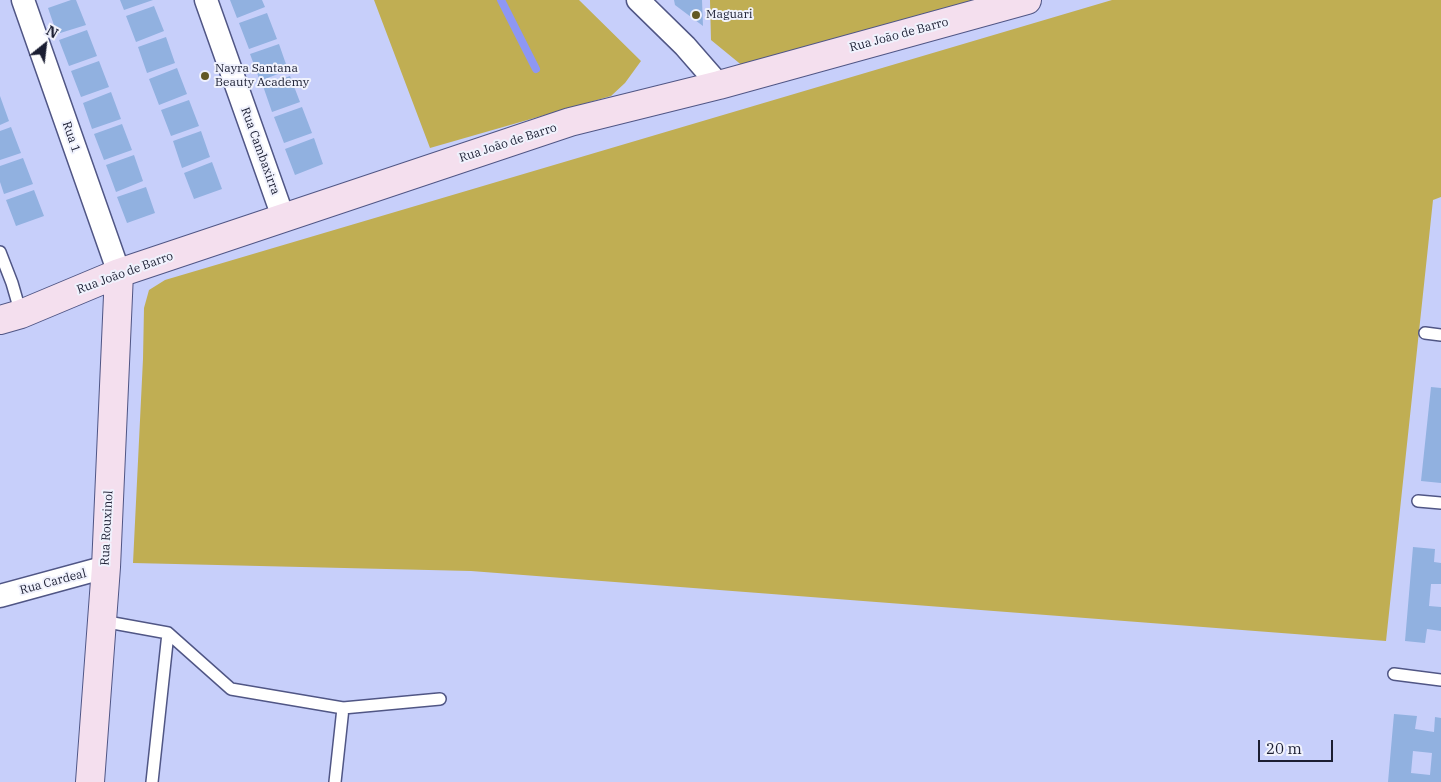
<!DOCTYPE html>
<meta charset="utf-8">
<style>
body{margin:0}
#map{position:relative;width:1441px;height:782px;overflow:hidden;background:#c7cffa;font-family:"IBM Plex Serif",serif}
canvas{display:block}
.north{position:absolute;left:20px;top:20px;width:50px;height:50px;-webkit-text-stroke:4px #f0f2fd;paint-order:stroke;rotate:29deg;font-size:14px;font-weight:700;line-height:20px;text-align:center;color:#1b1e32}
.north::after{content:'';display:block;margin:auto;width:18px;height:22px;background:#1b1e32;clip-path:polygon(50% 0,100% 100%,50% 72%,0 100%)}
.scale{position:absolute;left:1258px;top:740px;width:75px;height:22px;box-sizing:border-box;border:2px solid #1b1e32;border-top:0;padding-left:6px;font-size:15px;line-height:18px;white-space:nowrap;color:#1b1e32;-webkit-text-stroke:4px #f0f2fd;paint-order:stroke}
</style>
<div id="map">
<canvas width="1441" height="782"></canvas>
<div class="north">N</div>
<div class="scale">20 m</div>
</div>
<script>
const c = document.querySelector('canvas').getContext('2d');
c.lineJoin = 'round';
function fill(path, color) { c.fillStyle = color; c.fill(path, 'evenodd'); }
const poly = rows => new Path2D(rows.map(r => 'M' + r).join(''));
function stroke(path, color, width, dash) { c.strokeStyle = color; c.lineWidth = width; c.lineCap = dash ? 'butt' : 'round'; c.setLineDash(dash || []); c.stroke(path); }
function label(font, color, halo, rows, align = 'center') {
  c.font = font + ' "IBM Plex Serif",serif'; c.lineWidth = 4; c.setLineDash([]); c.textBaseline = 'middle'; c.strokeStyle = halo; c.fillStyle = color; for (const [text, x, y, turn = 0] of rows) {
    c.save(); c.translate(x, y); c.rotate((+turn || 0) * Math.PI / 180); c.textAlign = isNaN(turn) ? turn : align; if (halo) c.strokeText(text, 0, 0); c.fillText(text, 0, 0); c.restore();
  }
}
const green = poly([
 [374,0,579,0,641,61,625,83,611,96,430,148],
 [710,0,979,0,744,67,711,40],
 [1112,0,1441,0,1441,197,1433,200,1386,641,471,571,133,563,143,359,144,308,149,290,165,280]
]);
const stream = poly([
 [501,0,536,69]
]);
const building = poly([
 [71,0,76,0,86,25,57,34,48,8],
 [120,0,153,0,124,10],
 [230,0,262,0,265,7,237,18],
 [674,0,702,0,703,26,675,5],
 [154,6,164,31,136,42,126,16],
 [267,13,277,39,249,49,239,23],
 [87,30,97,56,69,66,59,40],
 [166,37,175,63,147,73,138,47],
 [279,44,288,70,260,81,250,54],
 [99,61,109,87,81,97,71,71],
 [177,68,187,94,159,105,149,79],
 [290,76,300,102,272,112,263,86],
 [111,92,121,119,92,129,83,103],
 [0,96,9,121,0,125],
 [189,100,199,126,171,136,161,110],
 [302,107,312,133,284,143,274,117],
 [122,124,132,150,104,160,94,134],
 [11,127,21,153,0,160,0,131],
 [201,131,210,157,182,168,173,141],
 [314,138,323,164,295,175,285,149],
 [134,155,143,181,116,192,106,165],
 [23,158,33,184,4,194,0,182,0,166],
 [212,162,222,189,194,199,184,173],
 [146,187,155,213,127,223,117,197],
 [34,190,44,216,16,226,6,200],
 [1431,387,1441,388,1441,483,1421,481],
 [1413,547,1435,549,1434,562,1441,563,1441,584,1431,584,1429,606,1441,607,1441,631,1427,629,1425,643,1405,641],
 [1394,714,1417,716,1415,729,1434,732,1435,717,1441,718,1441,782,1388,782],
 [1413,751,1432,753,1430,775,1411,773]
]);
const lane = poly([
 [0,252,12,283,21,314],
 [1425,333,1441,335],
 [1418,501,1441,503],
 [102,621,168,633,231,689,343,708,440,699],
 [1394,674,1441,680],
 [152,782,168,633],
 [335,782,343,708]
]);
const street = poly([
 [23,0,119,273],
 [206,0,283,217],
 [638,0,685,46,719,85],
 [0,596,106,567]
]);
const secondary = poly([
 [0,320,21,314,119,273,570,122,719,85,1027,0],
 [90,782,106,567,119,273]
]);
const markers = [
 [696,15,5,"#625824"],
 [205,76,5,"#625824"]
];
const poiNames = [
 ["Maguari",706,15],
 ["Nayra Santana",215,69],
 ["Beauty Academy",215,83]
];
const streetNames = [
 ["Rua João de Barro",899,35,-15],
 ["Rua 1",71,137,71],
 ["Rua João de Barro",508,143,-18],
 ["Rua Cambaxirra",260,151,70],
 ["Rua João de Barro",125,273,-20],
 ["Rua Rouxinol",107,528,-87],
 ["Rua Cardeal",53,582,-15]
];
fill(green, '#c0ae53');
stroke(stream, '#8e97f3', 8);
fill(building, '#91b1e0');
stroke(lane, '#505685', 14);
stroke(street, '#505685', 25);
stroke(secondary, '#505685', 30);
stroke(lane, '#fff', 11);
stroke(street, '#fff', 22);
stroke(secondary, '#f4dfee', 28);
for (const [x, y, r, color] of markers) { const dot = new Path2D(); dot.arc(x, y, r, 0, 2 * Math.PI); c.fillStyle = color; c.fill(dot); stroke(dot, '#f0f2fd', 2); }
label('12px', '#1b1e32', '#f0f2fd', poiNames, 'left');
label('12px', '#1b1e32', '#f0f2fd', streetNames);
</script>
